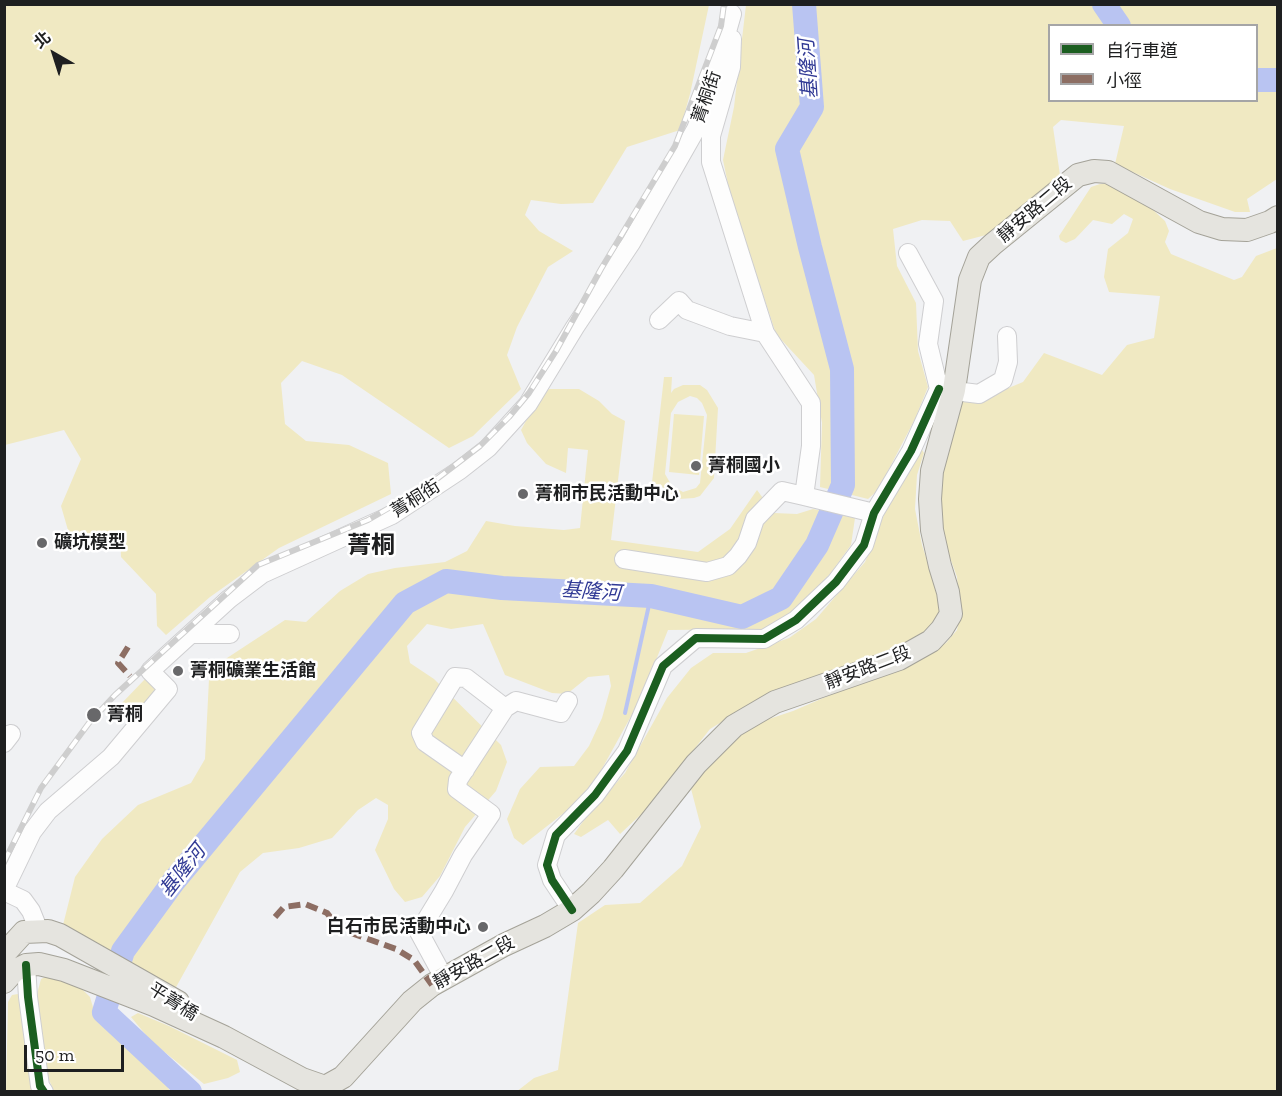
<!DOCTYPE html>
<meta charset="utf-8">
<style>
body{margin:0}
#map{position:relative;width:1282px;height:1096px;overflow:hidden;background:#f0f1f3;font-family:"Zilla Slab","Noto Sans TC",serif}
canvas{display:block}
.frame{position:absolute;inset:0;border:6px solid #1e1f20;pointer-events:none}
.legend{position:absolute;left:1048px;top:24px;width:210px;height:78px;box-sizing:border-box;background:#fff;border:2px solid #a5a5a6;margin:0;padding:8px 10px;list-style:none;font-size:18px;color:#1e1f20}
.legend li{display:flex;align-items:center;gap:12px;height:30px}
.legend b{width:30px;border:2px solid #a5a5a6}
.north{position:absolute;left:24px;top:24px;width:60px;height:60px;-webkit-text-stroke:4px #fff;paint-order:stroke;rotate:321deg;font-size:16px;font-weight:700;line-height:24px;text-align:center;color:#1e1f20}
.north::after{content:'';display:block;margin:auto;width:21px;height:27px;background:#1e1f20;clip-path:polygon(50% 0,100% 100%,50% 72%,0 100%)}
.scale{position:absolute;left:24px;top:1045px;width:100px;height:27px;box-sizing:border-box;border:3px solid #1e1f20;border-top:0;padding-left:8px;font-size:18px;line-height:21px;white-space:nowrap;color:#1e1f20;-webkit-text-stroke:4px #fff;paint-order:stroke}
</style>
<div id="map">
<canvas width="1282" height="1096"></canvas>
<div class="frame"></div>
<ul class="legend">
<li><b style="height:8px;background:#1b5e20"></b>自行車道</li>
<li><b style="height:8px;background:#8d6e63"></b>小徑</li>
</ul>
<div class="north">北</div>
<div class="scale">50 m</div>
</div>
<script>
const c = document.querySelector('canvas').getContext('2d');
c.lineJoin = 'round';
function fill(path, color) { c.fillStyle = color; c.fill(path, 'evenodd'); }
const poly = rows => new Path2D(rows.map(r => 'M' + r).join(''));
function stroke(path, color, width, dash) { c.strokeStyle = color; c.lineWidth = width; c.lineCap = dash ? 'butt' : 'round'; c.setLineDash(dash || []); c.stroke(path); }
function label(font, color, halo, rows, align = 'center') {
  c.font = font + ' "Zilla Slab","Noto Sans TC",serif'; c.lineWidth = 5; c.setLineDash([]); c.textBaseline = 'middle'; c.strokeStyle = halo; c.fillStyle = color; for (const [text, x, y, turn = 0] of rows) {
    c.save(); c.translate(x, y); c.rotate((+turn || 0) * Math.PI / 180); c.textAlign = isNaN(turn) ? turn : align; if (halo) c.strokeText(text, 0, 0); c.fillText(text, 0, 0); c.restore();
  }
}
const green = poly([
 [4,5,5,4,709,5,690,94,680,130,627,147,593,203,561,204,531,200,525,215,539,231,573,251,548,267,517,327,507,355,521,389,473,436,449,448,342,375,302,361,281,383,285,424,306,441,349,445,388,463,391,494,279,548,210,597,166,635,157,626,156,594,121,557,120,530,72,544,61,506,81,459,64,430,5,445],
 [746,5,1277,5,1277,179,1247,199,1250,212,1235,212,1170,189,1115,164,1124,126,1061,120,1053,127,1060,175,986,235,963,241,950,221,922,220,893,229,897,266,916,303,918,351,928,387,915,419,878,490,868,499,820,487,822,423,814,375,776,334,730,194,723,160,734,107],
 [1050,26,1256,26,1256,100,1050,100],
 [1100,184,1108,184,1151,208,1165,221,1169,231,1165,242,1171,254,1234,280,1242,277,1256,256,1277,248,1277,1091,516,1092,534,1078,558,1070,578,923,605,905,640,903,682,866,701,827,690,785,731,741,754,724,793,711,914,659,946,643,957,630,960,616,957,577,944,541,937,506,940,472,959,400,982,399,1023,382,1044,353,1102,375,1127,345,1154,338,1160,296,1109,292,1104,277,1108,249,1128,233,1133,219,1124,214,1112,224,1093,220,1075,239,1066,243,1060,240,1059,236,1091,187],
 [664,377,672,377,671,393,674,389,683,385,700,385,707,390,718,408,714,478,700,496,694,498,679,499,671,496,660,484,659,492,651,491],
 [690,396,697,398,702,403,707,415,700,483,696,488,683,492,672,486,665,474,671,413,678,402],
 [549,389,579,389,599,401,612,414,625,421,611,540,698,552,730,529,757,490,774,513,797,514,813,509,855,518,851,545,830,574,794,612,764,629,668,630,640,700,588,794,523,845,514,838,507,819,520,789,540,767,574,766,589,746,602,718,611,686,609,675,588,677,567,694,552,693,505,675,483,624,451,629,427,624,407,646,410,663,434,679,501,745,507,762,496,791,465,827,440,876,422,897,405,902,394,889,375,850,388,819,388,805,376,798,358,810,332,838,299,848,263,853,240,872,175,989,63,925,75,877,102,839,138,805,191,783,205,759,209,679,227,658,285,620,306,622,340,591,368,574,395,568,445,562,467,551,486,521,515,526,564,530,580,528,588,450,568,448,566,473,546,464,527,443,521,430,533,408],
 [674,414,704,416,699,475,669,472],
 [921,448,924,453,917,475,915,509,922,545,942,607,933,624,921,635,885,652,743,709,710,729,649,807,620,834,608,820,581,837,574,834,587,816,625,773,667,698,691,668,713,653,746,653,789,638,816,619,865,562,885,512],
 [146,678,160,692,135,718,121,704],
 [47,976,80,987,90,997,97,1021,127,1041,159,1071,170,1091,54,1091,41,1062,37,994,41,979],
 [18,994,21,998,37,1091,6,1092,8,1002,12,995],
 [138,1013,169,1026,237,1060,240,1072,228,1078,204,1084,151,1041,131,1017]
]);
const stream = poly([
 [625,713,651,596]
]);
const river = poly([
 [1104,4,1119,26],
 [1256,80,1278,80],
 [190,1092,104,1012,123,951,174,881,405,603,446,581,502,588,651,596,742,617,781,598,817,545,843,485,842,369,810,247,787,149,812,107,804,4]
]);
const minor = poly([
 [732,39,731,67,711,136,711,162,765,333,811,403,811,446,804,496,874,513],
 [908,253,934,301,928,344,939,389,979,394,1003,380,1008,362,1007,336],
 [659,320,679,301,687,310,730,326,765,333],
 [624,559,707,572,728,566,738,556,747,543,755,519,782,491,804,496],
 [191,634,230,634],
 [4,743,11,734],
 [465,770,425,742,421,733,455,677,466,678,505,708],
 [572,910,552,880,547,865,556,835,595,795,627,751,663,666,696,638,764,639,796,620,836,582,864,545,874,513,911,451,939,389],
 [39,931,31,911,23,900,6,892,6,886,32,832,48,811,111,757,168,689,150,671,229,599,262,574,392,515,460,470,488,448,528,404,575,327,631,243,696,129,710,91,732,14],
 [26,965,28,997,40,1086,44,1092],
 [444,978,419,932,444,891,463,855,491,814,457,789,458,780,505,708,516,701,561,713,568,701]
]);
const major = poly([
 [4,954,24,932,48,931,60,935,178,1002],
 [4,982,14,971,26,965,39,964,64,970,154,1005,224,1037,302,1079,325,1087,343,1077,412,1001,432,985,504,945,545,926,572,910,591,893,613,869,696,764,734,726,775,702,899,659,931,641,942,629,951,614,948,592,940,566,932,530,930,499,932,471,954,390,970,280,979,257,993,244,1078,175,1094,171,1108,172,1199,222,1222,229,1247,230,1270,222,1278,217]
]);
const rail = poly([
 [4,862,41,788,89,723,115,695,258,565,368,520,413,494,438,478,480,446,509,417,529,393,556,351,601,269,675,146,721,26,724,4]
]);
const quiet = poly([
 [128,647,118,663,130,676],
 [275,917,284,907,305,904,327,913,340,929,396,949,414,960,432,985]
]);
const cycleway = poly([
 [572,910,552,880,547,865,556,835,595,795,627,751,663,666,696,638,764,639,796,620,836,582,864,545,874,513,911,451,939,389],
 [26,965,28,997,40,1086,44,1092]
]);
const markers = [
 [696,466,6,"#68686a"],
 [523,494,6,"#68686a"],
 [42,543,6,"#68686a"],
 [178,671,6,"#68686a"],
 [94,715,8,"#68686a"],
 [483,927,6,"#68686a"]
];
const streetNames = [
 ["菁桐街",707,97,-71],
 ["靜安路二段",1035,210,-40],
 ["菁桐街",416,499,-32],
 ["靜安路二段",868,668,-21],
 ["靜安路二段",474,963,-29],
 ["平菁橋",173,1002,32]
];
const poiNames = [
 ["菁桐國小",708,466],
 ["菁桐市民活動中心",535,494],
 ["礦坑模型",54,543],
 ["菁桐礦業生活館",190,671],
 ["菁桐",107,715],
 ["白石市民活動中心",471,927,"right"]
];
const waterNames = [
 ["基隆河",809,69,-94],
 ["基隆河",591,592,4],
 ["基隆河",183,871,-52]
];
const districtNames = [
 ["菁桐",371,546]
];
fill(green, '#f0e9c2');
stroke(stream, '#b9c4f2', 4);
stroke(river, '#b9c4f2', 24);
stroke(minor, '#ceced0', 20);
stroke(major, '#a4a298', 24);
stroke(minor, '#fdfdfd', 18);
stroke(major, '#e5e4df', 22);
stroke(rail, '#cecece', 6);
stroke(rail, '#fff', 4, [11]);
stroke(quiet, '#8d6e63', 6, [12, 6]);
stroke(cycleway, '#1b5e20', 8);
for (const [x, y, r, color] of markers) { const dot = new Path2D(); dot.arc(x, y, r, 0, 2 * Math.PI); c.fillStyle = color; c.fill(dot); stroke(dot, '#fff', 2); }
label('18px', '#1e1f20', '#fff', streetNames);
label('bold 18px', '#1e1f20', '#fff', poiNames, 'left');
label('italic 20px', '#313a95', '#fff', waterNames);
label('bold 24px', '#1e1f20', '#fff', districtNames);
</script>
